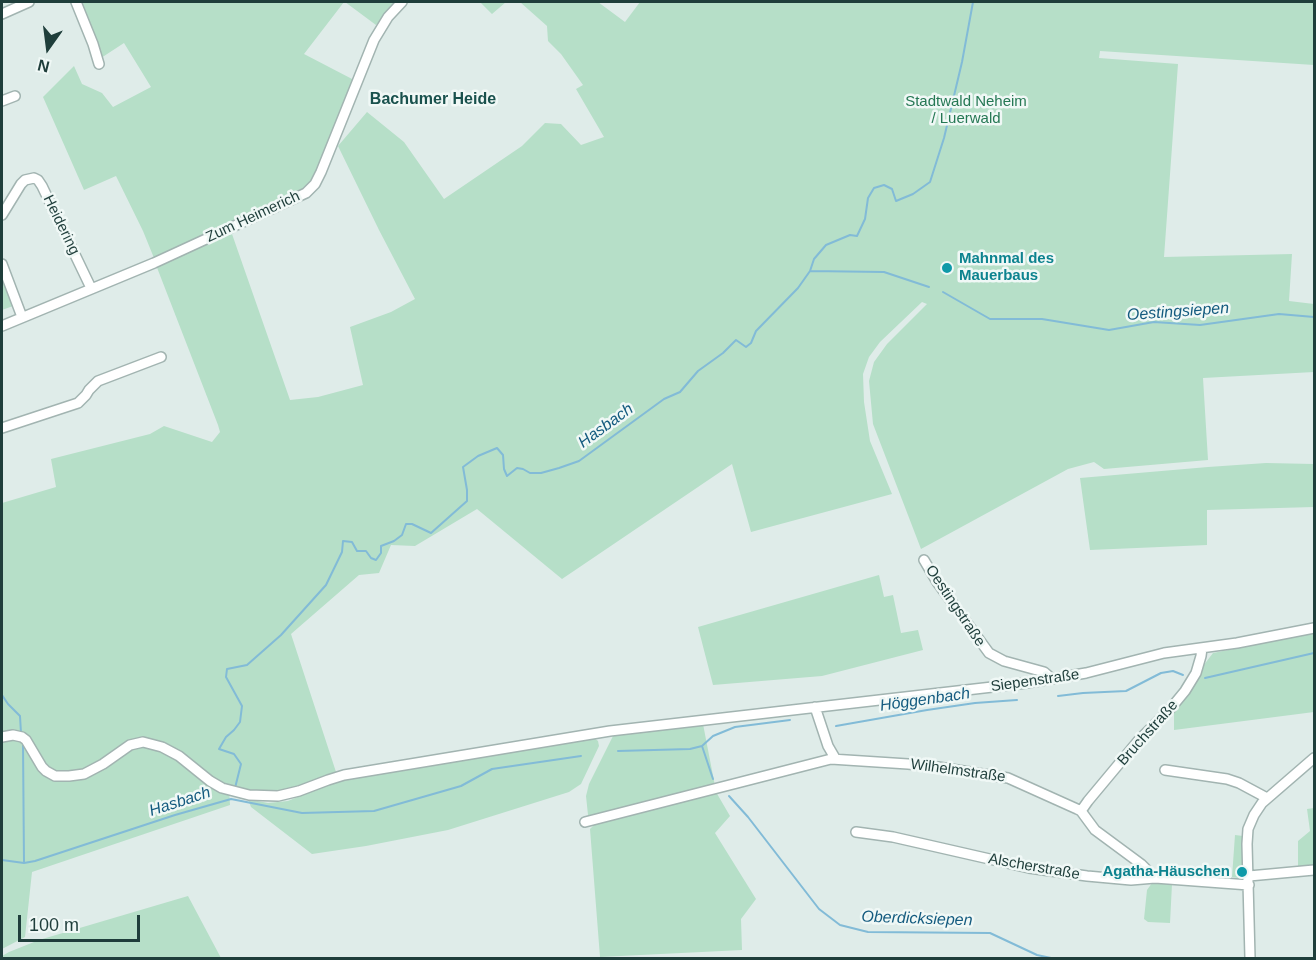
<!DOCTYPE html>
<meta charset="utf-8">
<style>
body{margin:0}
#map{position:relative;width:1316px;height:960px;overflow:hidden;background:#dfece9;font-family:Arial,sans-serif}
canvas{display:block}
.frame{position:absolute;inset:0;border:3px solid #1f3e3b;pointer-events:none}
.north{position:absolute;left:18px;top:18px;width:60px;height:60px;-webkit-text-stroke:4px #f0f8f6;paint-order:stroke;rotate:194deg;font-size:16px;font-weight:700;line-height:24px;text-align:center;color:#1f3e3b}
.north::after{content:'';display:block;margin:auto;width:21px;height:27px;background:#1f3e3b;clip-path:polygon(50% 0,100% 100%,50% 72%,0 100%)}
.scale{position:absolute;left:18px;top:915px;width:122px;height:27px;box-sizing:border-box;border:3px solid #1f3e3b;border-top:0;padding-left:8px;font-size:18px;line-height:21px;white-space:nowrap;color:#1f3e3b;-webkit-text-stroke:4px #f0f8f6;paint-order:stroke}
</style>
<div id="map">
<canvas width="1316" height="960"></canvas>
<div class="frame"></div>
<div class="north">N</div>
<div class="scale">100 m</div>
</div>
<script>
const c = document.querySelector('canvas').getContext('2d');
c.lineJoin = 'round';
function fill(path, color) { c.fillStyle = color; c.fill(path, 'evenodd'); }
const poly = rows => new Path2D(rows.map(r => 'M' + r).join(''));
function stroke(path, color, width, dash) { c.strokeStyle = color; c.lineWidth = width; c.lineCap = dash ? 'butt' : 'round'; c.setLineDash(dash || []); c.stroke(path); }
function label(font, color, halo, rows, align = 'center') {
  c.font = font + ' Arial,sans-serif'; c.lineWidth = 5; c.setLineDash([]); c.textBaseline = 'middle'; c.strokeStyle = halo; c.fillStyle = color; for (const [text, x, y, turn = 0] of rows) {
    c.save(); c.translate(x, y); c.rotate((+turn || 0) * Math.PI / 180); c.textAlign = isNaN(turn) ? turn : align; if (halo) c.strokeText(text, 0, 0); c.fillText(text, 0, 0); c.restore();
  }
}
const green = poly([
 [79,2,344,2,304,54,354,80,311,184,293,197,154,258,143,231,116,176,84,190,43,97,74,66,82,84,102,93,113,107,151,87,124,43,101,58],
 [345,2,397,2,376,25],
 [480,2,506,2,492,14],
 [520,2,598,2,625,22,640,2,1314,2,1314,65,1100,51,1099,58,1178,64,1164,257,1292,254,1289,301,1314,304,1314,372,1203,378,1208,460,1104,469,1094,462,1068,469,921,549,873,424,869,381,874,362,887,344,927,304,922,302,880,342,869,357,863,374,864,402,870,441,892,494,751,532,732,464,562,579,477,509,415,546,391,545,379,573,359,575,291,634,336,772,286,792,267,793,229,788,230,805,32,872,25,937,2,949,2,503,56,487,51,459,150,434,164,426,212,442,220,432,218,425,156,265,232,234,290,400,318,397,363,385,350,327,391,312,415,299,379,230,338,146,367,112,404,142,444,199,522,146,545,123,561,124,581,145,604,137,576,89,583,85,561,54,548,41,547,26],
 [2,277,13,306,2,310],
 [1266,463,1314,464,1314,507,1207,510,1207,545,1090,550,1080,478,1208,467],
 [879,575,884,597,893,595,901,633,918,630,923,650,822,676,713,685,698,627],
 [1314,633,1314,712,1174,730,1174,712,1192,688,1200,670,1213,653],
 [703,724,715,786,595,817,588,815,586,796,589,784,613,736],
 [593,737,598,741,599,746,581,784,569,792,448,830,366,846,312,854,251,807,248,799,268,803,288,801,338,780],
 [716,792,730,816,715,833,756,899,741,919,742,950,600,957,590,829,594,825],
 [1314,808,1314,866,1298,867,1298,841,1310,831,1307,809],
 [1235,835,1243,836,1243,867,1239,871,1238,878,1232,877],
 [1152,883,1172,884,1170,923,1148,922,1144,919,1147,890],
 [188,896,221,958,2,958,2,956,9,952,39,940]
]);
const stream = poly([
 [810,271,884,272,929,287],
 [943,292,990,319,1042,319,1109,330,1154,322,1200,325,1279,314,1314,317],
 [1205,678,1314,653],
 [2,695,8,704,20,716,21,733],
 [1058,696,1083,693,1126,691,1161,673,1173,671,1183,675],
 [836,726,927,710,975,703,1017,700],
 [23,744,24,863],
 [702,746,713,779],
 [618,751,690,749,702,746,713,736,735,727,790,720],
 [235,788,241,764,234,754,219,749,226,737,234,730,240,722,242,706,226,677,227,669,247,665,281,635,326,585,342,552,343,541,352,542,357,551,366,551,371,558,376,560,381,553,381,546,394,541,402,535,406,524,412,524,431,533,467,501,467,490,463,467,478,456,497,448,503,455,504,469,507,476,517,468,523,469,530,473,541,473,559,468,579,461,664,399,680,392,698,371,723,353,736,340,746,347,751,343,756,331,798,288,810,271,814,259,826,245,850,235,857,236,865,219,868,198,874,188,884,185,892,189,896,201,913,194,930,182,944,138,962,62,973,2],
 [729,796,748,817,819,909,840,925,868,932,990,933,1037,955,1051,958],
 [2,860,24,863,35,861,175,815,231,799,302,813,374,811,461,786,492,769,581,756]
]);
const minor = poly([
 [76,2,93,44,99,64],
 [2,14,29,2],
 [2,101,15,96],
 [2,215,21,184,25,180,34,178,38,180,42,186,91,288],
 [2,264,22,317],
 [2,326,154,263,306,193,315,184,321,172,374,40,388,17,402,2],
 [2,428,78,403,86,395,89,390,98,381,161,357],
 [924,560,937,582,989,653,1004,661,1044,672,1052,679],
 [815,707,828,746,835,758],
 [2,737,13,735,22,737,26,740,42,767,46,771,55,776,69,776,84,774,103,764,130,745,143,742,162,747,179,756,210,781,222,788,249,795,278,796,299,791,328,780,344,775,610,731,1027,683,1086,673,1164,653,1237,643,1314,628],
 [1165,770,1227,779,1239,783,1267,798],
 [1081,811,1088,801,1138,741,1171,708,1185,691,1196,673,1201,656,1202,648],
 [585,822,831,759,908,764,938,767,1008,778,1077,809,1081,811,1095,830,1141,864,1155,878],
 [856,832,893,837,1029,868,1087,876,1131,880,1155,878,1249,885],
 [1249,876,1314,870],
 [1250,958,1247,844,1248,829,1254,815,1262,803,1314,758]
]);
const markers = [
 [947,268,6,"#0f9aa8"],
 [1242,872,6,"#0f9aa8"]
];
const parkNames = [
 ["Stadtwald Neheim",966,102],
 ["/ Luerwald",966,119]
];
const streetNames = [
 ["Zum Heimerich",253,217,-25],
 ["Heidering",61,225,64],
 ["Oestingstraße",955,606,56],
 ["Siepenstraße",1035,681,-8],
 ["Bruchstraße",1148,733,-48],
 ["Wilhelmstraße",958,771,8],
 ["Alscherstraße",1034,867,10]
];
const cultureNames = [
 ["Mahnmal des",959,259],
 ["Mauerbaus",959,276],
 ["Agatha-Häuschen",1230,872,"right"]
];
const neighbourhoodNames = [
 ["Bachumer Heide",433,100]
];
const waterNames = [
 ["Oestingsiepen",1178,312,-4],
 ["Hasbach",606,426,-36],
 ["Höggenbach",925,700,-8],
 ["Hasbach",180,802,-18],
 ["Oberdicksiepen",917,919,2]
];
fill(green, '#b6dfc8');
stroke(stream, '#82bbd7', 2);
stroke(minor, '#a2b4b1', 12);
stroke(minor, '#fff', 9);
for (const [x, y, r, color] of markers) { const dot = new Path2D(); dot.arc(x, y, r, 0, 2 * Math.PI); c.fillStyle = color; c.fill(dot); stroke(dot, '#f0f8f6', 2); }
label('15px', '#257854', '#f0f8f6', parkNames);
label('15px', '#1f3e3b', '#f0f8f6', streetNames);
label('bold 15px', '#0d838f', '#f0f8f6', cultureNames, 'left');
label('bold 16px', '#19514d', '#f0f8f6', neighbourhoodNames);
label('italic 16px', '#145b7f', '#f0f8f6', waterNames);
</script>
